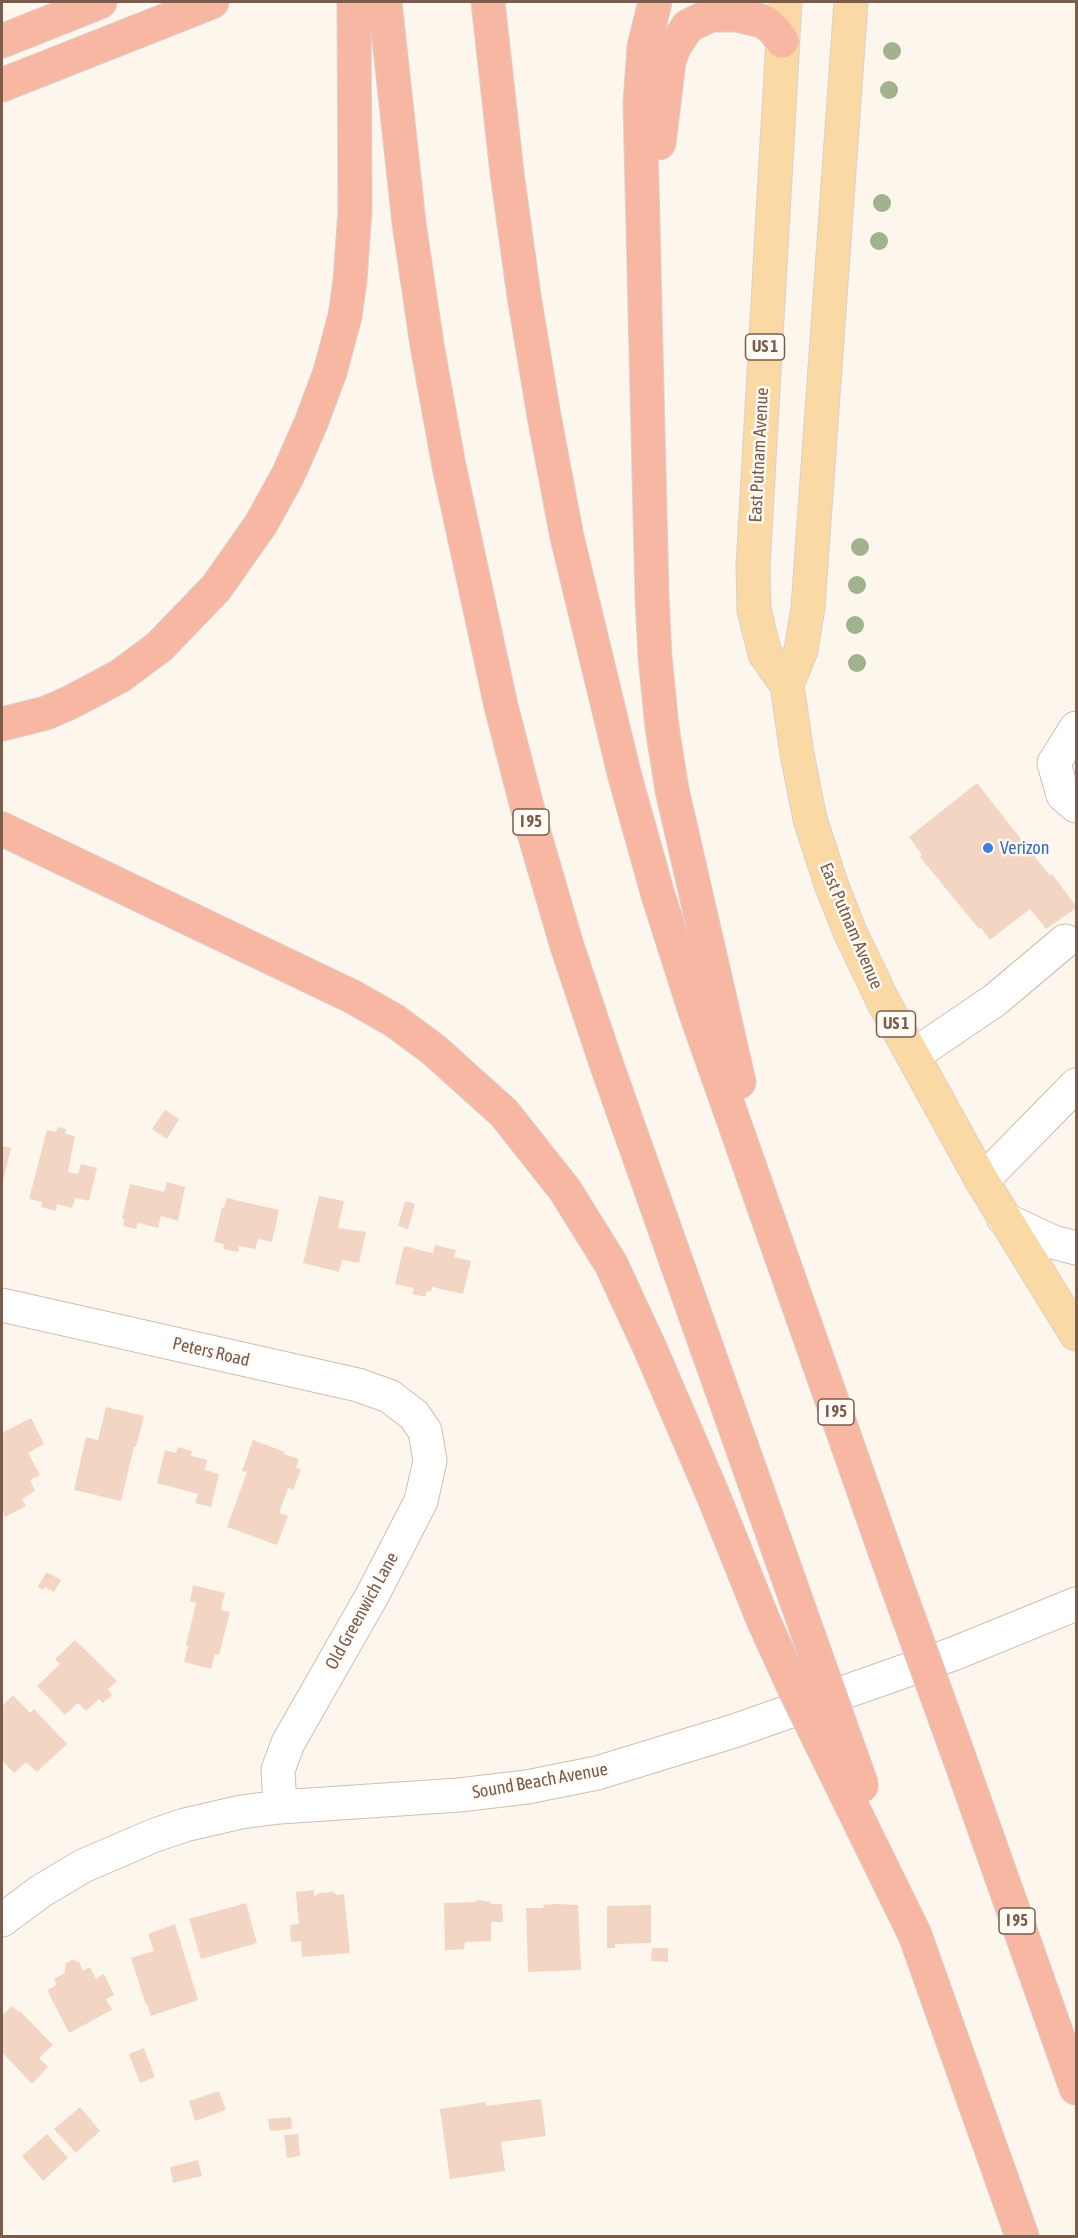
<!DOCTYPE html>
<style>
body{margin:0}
#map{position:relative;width:1078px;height:2238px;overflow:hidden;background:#fdf6ec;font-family:"Asap Condensed",sans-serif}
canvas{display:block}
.frame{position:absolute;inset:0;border:3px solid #7a5c4d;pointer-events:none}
</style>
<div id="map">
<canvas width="1078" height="2238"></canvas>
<div class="frame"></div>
</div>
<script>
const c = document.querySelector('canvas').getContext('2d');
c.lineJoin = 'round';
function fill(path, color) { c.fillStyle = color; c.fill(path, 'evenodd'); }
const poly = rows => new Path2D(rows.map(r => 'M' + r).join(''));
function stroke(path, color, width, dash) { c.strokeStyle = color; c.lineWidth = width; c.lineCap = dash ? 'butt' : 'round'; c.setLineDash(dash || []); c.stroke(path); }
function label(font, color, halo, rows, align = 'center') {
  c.font = font + ' "Asap Condensed",sans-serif'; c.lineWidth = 5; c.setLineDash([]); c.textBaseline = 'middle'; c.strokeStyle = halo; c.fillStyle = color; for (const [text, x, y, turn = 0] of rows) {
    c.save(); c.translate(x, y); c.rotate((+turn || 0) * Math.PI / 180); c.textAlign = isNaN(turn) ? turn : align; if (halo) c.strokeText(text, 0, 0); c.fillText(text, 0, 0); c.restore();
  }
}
const building = poly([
 [977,783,1050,876,1052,874,1076,906,1076,908,1046,929,1030,909,990,940,981,928,979,929,920,857,922,855,909,837],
 [165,1110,179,1119,167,1139,152,1129],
 [58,1127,66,1129,65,1134,75,1136,68,1172,78,1174,81,1164,97,1168,89,1201,75,1198,72,1208,57,1204,56,1211,41,1207,42,1202,29,1199,47,1130,56,1132],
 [2,1146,11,1148,3,1181,2,1181],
 [167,1182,185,1187,178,1221,161,1216,158,1228,138,1223,136,1229,123,1226,124,1219,122,1219,130,1184,164,1192],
 [319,1196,344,1201,338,1228,366,1232,359,1263,342,1260,339,1272,303,1263],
 [227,1198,279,1210,272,1242,258,1239,255,1249,239,1246,238,1252,223,1249,224,1244,214,1242,222,1207,224,1208],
 [405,1201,415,1204,408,1229,398,1226],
 [435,1245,456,1250,454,1257,471,1261,463,1294,432,1287,431,1292,427,1291,425,1297,412,1294,414,1288,395,1284,404,1246,433,1253],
 [106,1407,144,1416,136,1447,134,1447,121,1501,74,1490,86,1437,98,1440],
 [31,1418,44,1444,28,1453,40,1475,30,1480,35,1491,22,1499,26,1506,5,1517,2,1509,2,1433],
 [253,1440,285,1452,284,1454,299,1459,296,1468,301,1469,293,1490,288,1488,279,1513,288,1516,277,1545,227,1527,247,1472,242,1471],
 [178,1447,192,1451,191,1456,207,1460,205,1470,219,1474,211,1507,195,1503,198,1494,157,1483,165,1450,176,1453],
 [46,1572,61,1580,54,1592,45,1587,43,1590,38,1587],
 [193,1585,225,1593,221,1610,230,1612,219,1655,215,1654,211,1669,184,1662,188,1646,186,1645,196,1603,190,1601],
 [75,1640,117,1681,108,1689,112,1695,103,1703,99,1699,86,1711,78,1703,65,1715,37,1686,60,1664,55,1659],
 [13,1695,30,1713,34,1709,67,1744,37,1772,26,1762,14,1773,2,1760,2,1706],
 [314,1890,314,1897,319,1893,333,1892,337,1895,344,1894,350,1953,302,1957,301,1941,291,1942,290,1925,299,1924,296,1892],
 [478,1900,491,1902,491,1904,502,1904,503,1922,491,1922,491,1941,465,1942,464,1949,445,1950,444,1903,475,1902],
 [246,1903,257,1943,201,1959,189,1919],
 [556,1904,578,1905,581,1970,528,1972,526,1908,544,1908,543,1905],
 [651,1905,651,1943,615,1944,615,1948,607,1948,607,1906],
 [175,1924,198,2000,151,2016,147,2004,146,2005,131,1958,154,1951,148,1934],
 [652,1948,668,1948,668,1962,651,1961],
 [72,1960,79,1962,83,1971,90,1967,96,1979,104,1974,114,1995,106,1999,112,2010,69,2033,47,1990,57,1985,54,1979,65,1973,66,1963],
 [12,2006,19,2012,20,2011,53,2045,39,2058,48,2067,32,2084,2,2052,2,2016],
 [144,2048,155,2077,140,2083,129,2054],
 [219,2091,226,2110,195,2121,189,2101],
 [541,2099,546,2136,501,2142,505,2171,450,2179,440,2109,486,2102,486,2106],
 [80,2107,100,2131,76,2153,54,2129],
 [291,2117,292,2129,270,2131,268,2119],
 [47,2134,68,2158,43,2181,22,2156],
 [298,2134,300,2156,287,2158,284,2135],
 [198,2160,202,2176,173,2183,170,2167]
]);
const minor = poly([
 [1076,728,1054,763,1063,795,1076,806],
 [914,1055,995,1000,1065,941],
 [982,1181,1076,1085],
 [1004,1219,1053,1242,1076,1248],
 [2,1305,358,1385,389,1396,414,1415,425,1431,430,1461,421,1501,373,1594,288,1743,278,1770,280,1807],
 [2,1920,41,1891,83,1866,155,1835,185,1825,241,1812,280,1807,459,1795,527,1787,597,1773,734,1731,953,1654,1076,1604]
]);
const major = poly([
 [785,2,753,566,754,610,765,654,787,685,797,754,810,819,831,884,850,932,884,1003,982,1181,1076,1334],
 [787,685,801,650,808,607,851,2]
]);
const highway = poly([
 [385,2,409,223,427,345,449,466,501,706,532,826,567,946,606,1063,800,1611],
 [488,2,507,173,524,296,544,416,567,537,625,777,658,895,695,1011,895,1580],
 [655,2,644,47,640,103,652,596,655,657,662,727,672,790,739,1082],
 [2,41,100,2],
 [2,85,212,2],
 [659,143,669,61,674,47,688,26,711,15,737,15,765,22,775,31,782,41],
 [2,724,46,713,71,702,120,676,159,647,216,588,261,524,288,475,311,423,330,372,345,316,350,280,355,211,354,2],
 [2,829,353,997,395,1021,434,1050,504,1113,565,1190,611,1264,649,1346,713,1495,764,1622],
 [958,1754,1076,2088],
 [915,1935,1022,2236]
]);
const highwayBridge = poly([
 [895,1580,958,1754],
 [800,1611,862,1786],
 [764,1622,795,1690,915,1935]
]);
const trees = [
 [892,51],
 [889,90],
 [882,203],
 [879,241],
 [860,547],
 [857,585],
 [855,625],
 [857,663]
];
const markers = [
 [988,848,6,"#3f7fe0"]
];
const shields = [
 [765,347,39],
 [531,822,36],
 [896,1024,39],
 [836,1412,36],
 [1017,1921,36]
];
const shieldNames = [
 ["US 1",765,347],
 ["I 95",531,822],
 ["US 1",896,1024],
 ["I 95",836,1412],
 ["I 95",1017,1921]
];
const streetNames = [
 ["East Putnam Avenue",759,455,-87],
 ["East Putnam Avenue",851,926,67],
 ["Peters Road",211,1352,13],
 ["Old Greenwich Lane",362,1611,-61],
 ["Sound Beach Avenue",540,1781,-10]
];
const shopNames = [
 ["Verizon",1000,848]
];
fill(building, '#f3d5c3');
stroke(minor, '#d1beb0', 35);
stroke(major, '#dad1cd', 35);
stroke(highway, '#dad1cd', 35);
stroke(minor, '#fff', 33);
stroke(major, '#fbd9a5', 33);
stroke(highway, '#f7b7a3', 33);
stroke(highwayBridge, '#dad1cd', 35, []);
stroke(highwayBridge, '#f7b7a3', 33);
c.fillStyle = '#a0b28e';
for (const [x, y] of trees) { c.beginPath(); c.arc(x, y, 9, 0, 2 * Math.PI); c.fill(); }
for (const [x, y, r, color] of markers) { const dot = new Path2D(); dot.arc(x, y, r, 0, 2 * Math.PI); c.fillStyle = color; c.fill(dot); stroke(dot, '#fffaf3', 2); }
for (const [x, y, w] of shields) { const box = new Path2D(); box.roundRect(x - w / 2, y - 13, w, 26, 4.5); c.fillStyle = '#fffaf3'; c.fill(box); stroke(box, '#7a5c4d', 1.5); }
label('bold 16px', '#7a5c4d', null, shieldNames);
label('18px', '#7a5c4d', '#fffaf3', streetNames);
label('18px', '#366cbe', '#fffaf3', shopNames, 'left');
</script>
